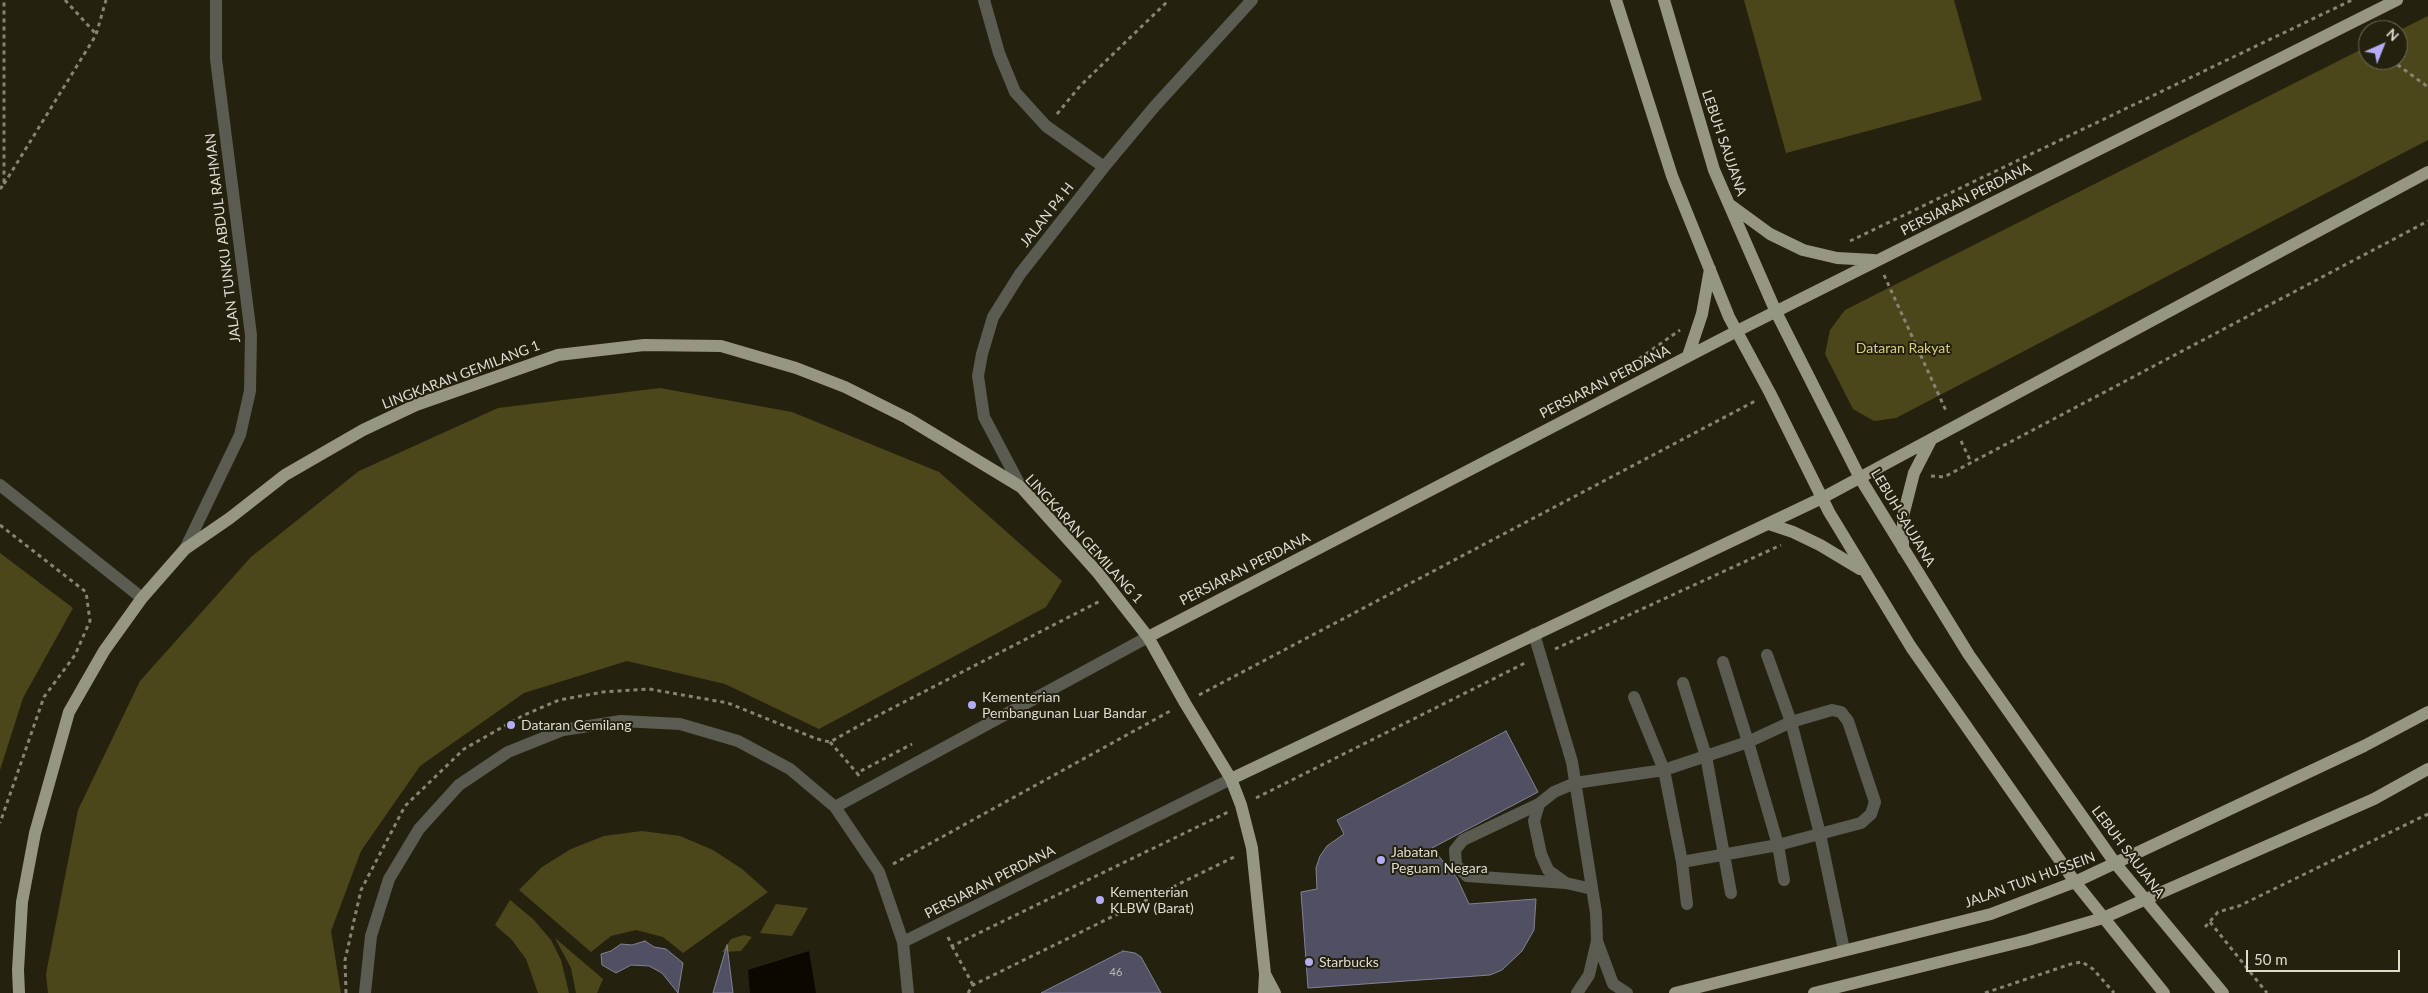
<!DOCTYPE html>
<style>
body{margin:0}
#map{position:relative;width:2428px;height:993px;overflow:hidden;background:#24220f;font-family:Lato,sans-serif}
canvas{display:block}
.north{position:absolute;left:2358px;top:20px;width:50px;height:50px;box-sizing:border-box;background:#24220f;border:1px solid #6e6c5d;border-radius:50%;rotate:44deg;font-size:14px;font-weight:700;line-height:20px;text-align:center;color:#dedcd1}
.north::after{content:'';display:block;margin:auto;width:18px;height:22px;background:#b4acf9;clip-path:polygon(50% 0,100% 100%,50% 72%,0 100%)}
.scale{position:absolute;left:2246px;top:950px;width:154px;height:22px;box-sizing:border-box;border:2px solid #dedcd1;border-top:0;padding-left:6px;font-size:15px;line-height:18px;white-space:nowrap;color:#dedcd1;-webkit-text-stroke:4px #24220f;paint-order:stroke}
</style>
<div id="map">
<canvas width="2428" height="993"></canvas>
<div class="north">N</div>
<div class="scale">50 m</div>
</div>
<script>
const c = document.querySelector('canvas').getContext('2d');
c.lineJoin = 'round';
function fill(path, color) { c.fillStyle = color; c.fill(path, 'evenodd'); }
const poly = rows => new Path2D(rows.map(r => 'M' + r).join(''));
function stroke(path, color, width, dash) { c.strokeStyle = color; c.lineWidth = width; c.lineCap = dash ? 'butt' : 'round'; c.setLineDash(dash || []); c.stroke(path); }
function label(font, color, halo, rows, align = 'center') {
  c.font = font + ' Lato,sans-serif'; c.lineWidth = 4; c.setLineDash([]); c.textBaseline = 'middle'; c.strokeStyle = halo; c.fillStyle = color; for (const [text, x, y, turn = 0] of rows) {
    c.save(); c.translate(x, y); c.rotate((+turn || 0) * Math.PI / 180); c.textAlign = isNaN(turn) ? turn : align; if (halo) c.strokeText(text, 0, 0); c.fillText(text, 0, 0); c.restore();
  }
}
const green = poly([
 [1744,0,1954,0,1982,100,1786,153],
 [2428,16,2428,140,1896,418,1874,421,1853,409,1825,354,1830,330,1845,310,2368,46,2368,60,2398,60,2398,31],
 [660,388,792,412,939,472,1062,581,1046,607,819,729,725,684,627,661,524,693,420,766,361,851,331,931,341,993,48,993,46,974,78,810,140,681,251,557,359,471,498,408],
 [0,553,73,608,23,698,0,770],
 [642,831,680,836,713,850,742,869,768,892,683,953,663,937,636,930,611,936,591,952,519,890,542,867,571,849,604,836],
 [510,900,533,919,551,940,561,960,569,993,538,993,526,959,512,940,495,925],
 [776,904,808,908,792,936,760,933],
 [744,935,752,937,741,951,722,952,731,939],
 [555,938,603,979,597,993,576,993,571,968]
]);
const water = poly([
 [809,951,816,993,750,993,748,970]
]);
const building = poly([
 [1506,731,1538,792,1432,848,1457,878,1469,904,1536,899,1534,930,1522,951,1502,970,1490,975,1308,988,1301,892,1317,889,1316,868,1320,856,1327,846,1344,834,1337,820,1506,731],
 [645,941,654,947,666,949,683,963,678,993,662,973,649,966,631,965,616,973,602,965,601,954,611,951,621,944,632,945,645,941],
 [727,945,733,993,713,993,727,945],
 [1123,951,1135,953,1141,957,1161,993,1041,993,1123,951]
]);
const path = poly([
 [65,0,96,34],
 [2391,60,2428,87],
 [1057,114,1080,86,1169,0],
 [4,184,96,35,106,0],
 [0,189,4,184,4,0],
 [1850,241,2352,0],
 [1884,275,1947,413],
 [1626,368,1680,330],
 [1961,441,1971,462],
 [1931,476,1944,477,2428,221],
 [0,525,86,592,90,621,75,655,44,697,0,823],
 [1555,649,1781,545],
 [1199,695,1757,400],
 [830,742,857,773],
 [859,776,857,773,912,744],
 [1256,798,1527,662],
 [893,864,1172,710],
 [2210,922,2267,993],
 [2205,927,2218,912,2239,906,2428,814],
 [948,937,952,946,1228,812],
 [952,946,973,985],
 [346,993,345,960,361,890,405,806,464,749,522,716,559,700,603,692,649,689,728,703,817,739,830,742,871,719,1100,601],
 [968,993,973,985,1236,856],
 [1985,993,2071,964,2082,962,2093,969,2114,993]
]);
const minor = poly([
 [984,0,999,53,1015,92,1046,126,1104,167],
 [0,485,142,598],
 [1021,487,984,417,978,376,982,354,993,317,1020,274,1104,167,1155,106,1252,0],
 [185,549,240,435,250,391,251,335,216,59,216,0],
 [1534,634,1572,762,1596,913,1597,941,1613,984,1627,993],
 [1767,655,1791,722,1820,834,1844,950],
 [1723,662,1748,742,1778,845,1784,880],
 [1683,683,1706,756,1731,893],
 [1634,697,1664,770,1682,862,1687,904],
 [1539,804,1463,840,1455,850,1456,865,1467,876,1566,883],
 [835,807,1148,637],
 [1592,889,1566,883,1548,870,1541,854,1534,821,1539,804,1554,792,1575,783,1664,770,1748,742,1791,722,1832,710,1841,712,1848,721,1875,802,1871,814,1861,823,1778,845,1682,862],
 [903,942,1231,779],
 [365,993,371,936,389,879,419,829,459,785,508,752,563,730,621,721,680,724,738,741,790,769,835,807,879,872,903,942,908,993],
 [1577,993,1589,975,1597,941]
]);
const major = poly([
 [1616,0,1672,176,1729,317,1770,393,1829,512,1911,647,2075,882,2164,993],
 [1664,0,1714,170,1776,312,1860,478,1969,655,2115,863,2223,993],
 [1729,204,1770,234,1803,250,1837,258,1874,260],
 [1688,356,1702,314,1710,269],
 [1769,524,1793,532,1820,545,1860,569],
 [1903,549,1903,516,1914,473,1931,440],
 [1148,637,1737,331,2397,0],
 [1231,779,1822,498,2428,172],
 [1265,974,1275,993],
 [19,993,18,970,22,902,35,833,69,712,104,651,142,598,185,549,230,518,285,475,363,430,416,405,558,355,644,345,721,346,796,368,845,387,907,418,1021,487,1098,573,1148,637,1185,703,1231,779,1241,805,1252,848,1265,974,1264,993],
 [1675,993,1991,914,2075,882,2364,746,2428,712],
 [1814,993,2028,940,2103,918,2374,799,2428,769]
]);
const markers = [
 [972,705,5,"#b4acf9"],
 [511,725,5,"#b4acf9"],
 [1381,860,5,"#b4acf9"],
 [1100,900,5,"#b4acf9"],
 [1309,962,5,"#b4acf9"]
];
const numberNames = [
 ["46",1116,972]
];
const streetNames = [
 ["LEBUH SAUJANA",1724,143,71],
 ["PERSIARAN PERDANA",1966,199,-27],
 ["JALAN P4 H",1047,215,-52],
 ["JALAN TUNKU ABDUL RAHMAN",223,238,-97],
 ["LINGKARAN GEMILANG 1",461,375,-21],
 ["PERSIARAN PERDANA",1605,382,-27],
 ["LEBUH SAUJANA",1903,518,59],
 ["LINGKARAN GEMILANG 1",1084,539,48],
 ["PERSIARAN PERDANA",1245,569,-27],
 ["LEBUH SAUJANA",2128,852,53],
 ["JALAN TUN HUSSEIN",2030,880,-20],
 ["PERSIARAN PERDANA",990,882,-27]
];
const parkNames = [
 ["Dataran Rakyat",1903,348]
];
const poiNames = [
 ["Kementerian",982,697],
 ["Pembangunan Luar Bandar",982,713],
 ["Dataran Gemilang",521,725],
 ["Jabatan",1391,852],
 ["Peguam Negara",1391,868],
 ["Kementerian",1110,892],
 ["KLBW (Barat)",1110,908],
 ["Starbucks",1319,962]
];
fill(green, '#4c471a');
fill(water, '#0c0800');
fill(building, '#515063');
stroke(building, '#838297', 1);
stroke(path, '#868475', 3, [4, 4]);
stroke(minor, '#5c5b52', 12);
stroke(major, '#979683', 12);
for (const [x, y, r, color] of markers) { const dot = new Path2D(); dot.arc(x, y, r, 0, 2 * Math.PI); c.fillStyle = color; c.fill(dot); stroke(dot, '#24220f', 2); }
label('11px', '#bbb9b6', null, numberNames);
label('14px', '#dedcd1', '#24220f', streetNames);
label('14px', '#d9cf7b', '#24220f', parkNames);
label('14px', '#dedcd1', '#24220f', poiNames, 'left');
</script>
